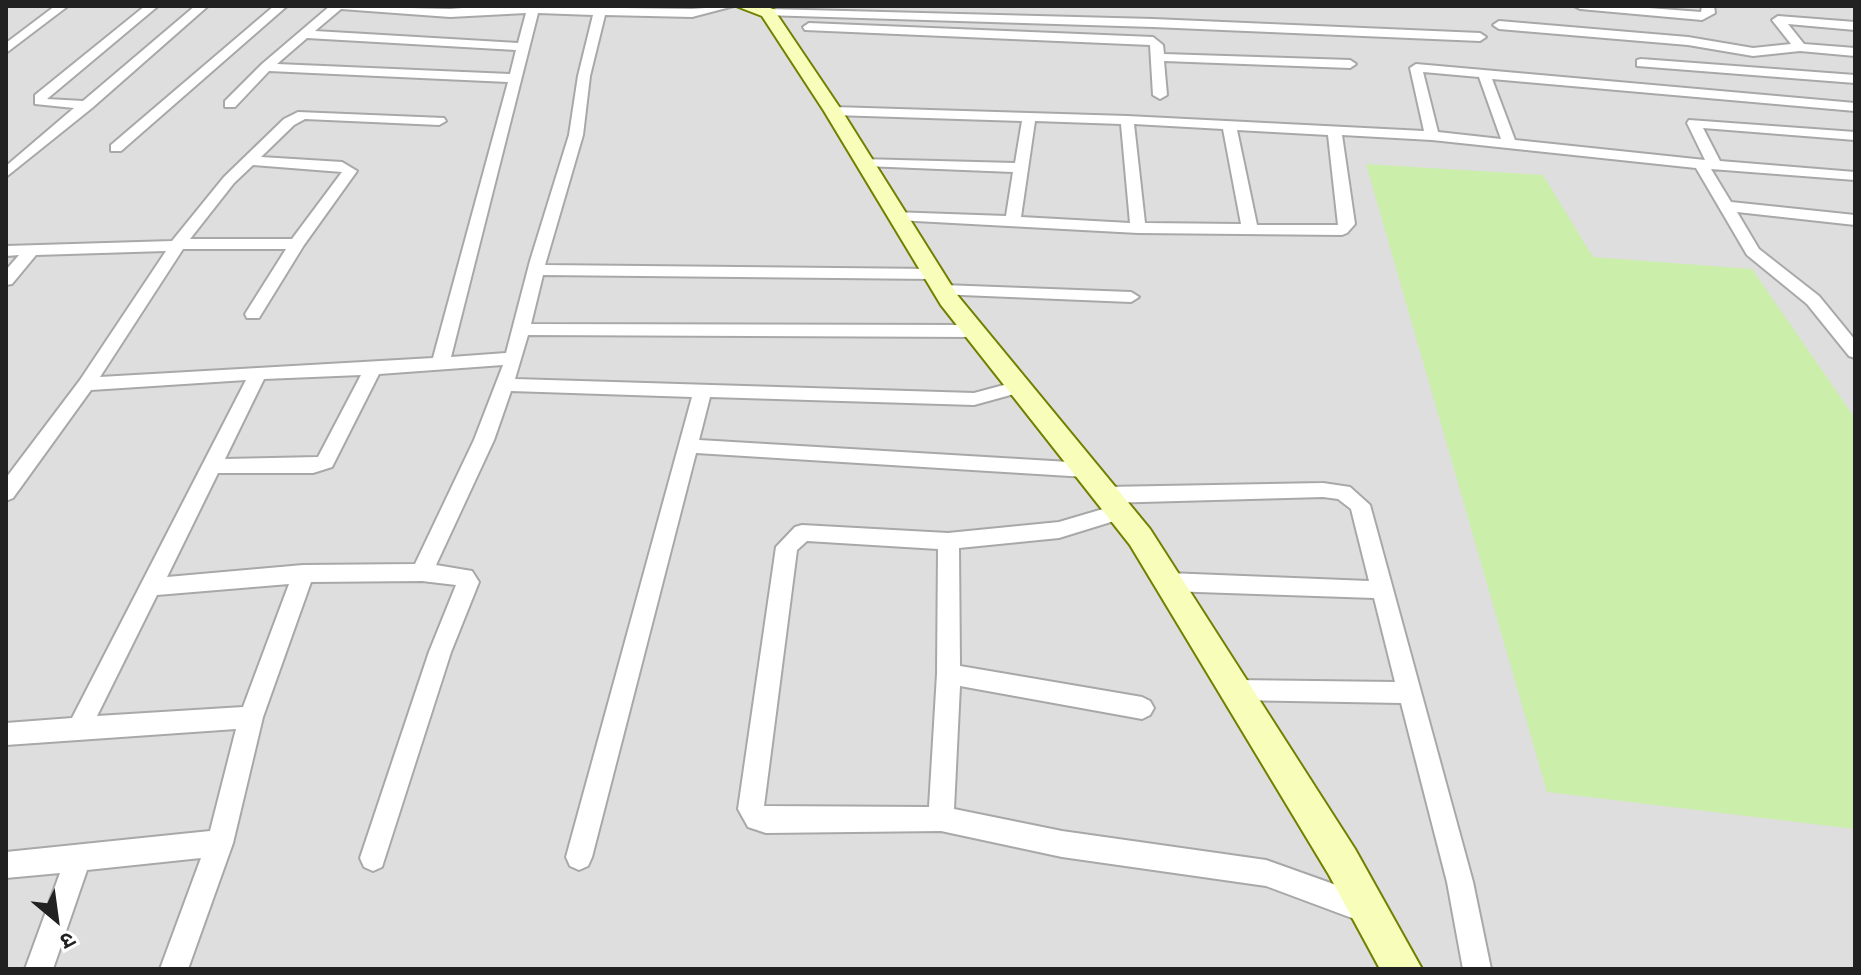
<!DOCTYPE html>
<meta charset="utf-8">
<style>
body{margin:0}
#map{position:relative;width:1861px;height:975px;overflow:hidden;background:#f2eee7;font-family:"Fira Sans Condensed","Noto Sans Devanagari",sans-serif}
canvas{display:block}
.frame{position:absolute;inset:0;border:8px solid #212121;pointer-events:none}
.north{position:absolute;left:16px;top:879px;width:80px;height:80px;-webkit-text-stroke:6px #fff;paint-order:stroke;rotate:151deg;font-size:22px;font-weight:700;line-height:32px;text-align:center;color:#212121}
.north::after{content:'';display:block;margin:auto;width:28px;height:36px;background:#212121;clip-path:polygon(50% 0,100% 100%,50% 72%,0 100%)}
</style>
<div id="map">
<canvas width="1861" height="975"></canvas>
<div class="frame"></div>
<div class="north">उ</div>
</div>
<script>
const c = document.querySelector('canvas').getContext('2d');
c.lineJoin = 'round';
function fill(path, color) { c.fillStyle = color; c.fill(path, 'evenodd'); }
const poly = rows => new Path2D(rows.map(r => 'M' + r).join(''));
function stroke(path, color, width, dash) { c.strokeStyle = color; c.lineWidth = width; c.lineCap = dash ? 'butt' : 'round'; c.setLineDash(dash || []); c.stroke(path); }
const residential = poly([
 [6,6,1855,6,1855,969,6,969]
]);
const grass = poly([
 [1366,164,1543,175,1593,257,1752,269,1855,418,1855,829,1547,792]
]);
const street = poly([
 [55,6,68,6,6,53,6,43,55,6],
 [145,6,158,6,47,99,83,101,195,6,208,6,92,108,6,177,6,166,74,108,35,104,35,95,145,6],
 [274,6,287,6,121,151,111,151,111,145,274,6],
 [330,6,450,9,488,6,692,9,734,6,692,17,605,15,590,76,583,135,545,265,933,269,941,274,933,279,543,275,531,324,974,325,983,331,974,337,528,335,515,379,974,393,1019,381,1028,387,1025,391,974,405,710,397,699,440,1086,463,1093,465,1096,470,1093,475,1086,477,696,453,592,857,588,866,579,870,570,866,566,857,692,397,511,391,494,440,436,565,472,571,479,582,451,652,382,867,373,871,364,867,360,858,429,652,456,585,422,581,311,582,263,717,233,843,188,969,160,969,201,858,87,870,53,969,25,969,60,873,6,878,6,852,210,831,236,729,6,745,6,723,72,718,246,380,91,390,13,498,6,501,6,478,80,380,166,251,36,255,12,284,6,285,6,270,19,255,6,256,6,246,172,241,224,177,284,119,298,112,444,118,446,121,439,125,305,119,294,125,261,157,342,162,357,171,304,245,259,318,247,318,245,314,286,249,183,249,100,377,433,358,508,82,269,71,235,107,225,107,225,101,262,64,330,6],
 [341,9,450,17,526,13,518,43,315,31,341,9],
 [538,13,593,15,578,76,569,135,530,261,506,353,451,357,538,13],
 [307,38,516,50,510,74,277,64,307,38],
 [253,165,342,172,292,239,190,239,234,183,253,165],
 [503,365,474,440,415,564,303,565,167,577,218,473,313,473,332,467,379,374,503,365],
 [361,375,318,457,225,459,264,379,361,375],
 [289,584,243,707,97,716,157,595,289,584],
 [1574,6,1623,6,1701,12,1702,6,1714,6,1715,13,1702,20,1580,9,1574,6],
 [768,9,1153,19,1480,33,1486,37,1480,41,1153,27,764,15,762,13,768,9],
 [1778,16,1855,22,1855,30,1788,24,1804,44,1855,48,1855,56,1800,51,1753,56,1688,45,1499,29,1493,25,1499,21,1688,37,1753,48,1791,44,1772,20,1778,16],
 [809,23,1153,37,1163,45,1164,54,1350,60,1356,64,1350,68,1164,61,1167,95,1160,99,1153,95,1150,45,805,30,803,27,809,23],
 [1641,59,1855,75,1855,83,1637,66,1637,60,1641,59],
 [1416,64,1855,103,1855,111,1492,79,1515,140,1705,160,1687,123,1689,120,1855,132,1855,140,1703,128,1720,161,1855,172,1855,180,1711,169,1731,202,1855,215,1855,225,1737,212,1759,249,1819,296,1855,340,1855,358,1849,356,1807,304,1747,255,1696,168,1432,140,1342,135,1355,224,1347,233,1342,235,1138,233,897,220,892,218,892,212,1006,216,1013,172,865,166,860,165,860,159,1015,163,1022,121,833,115,826,111,833,107,1127,116,1424,131,1410,68,1416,64],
 [1423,72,1479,77,1501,139,1438,132,1423,72],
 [1035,121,1121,124,1130,223,1021,217,1035,121],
 [1134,124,1223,129,1241,224,1145,223,1134,124],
 [1237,130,1328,135,1338,225,1257,225,1237,130],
 [943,285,1131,292,1139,297,1131,302,937,294,935,290,937,286,943,285],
 [1323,483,1350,487,1370,505,1473,882,1491,969,1463,969,1447,882,1401,703,1235,700,1227,697,1223,690,1227,683,1235,680,1395,682,1374,598,1168,591,1160,588,1157,582,1160,576,1168,573,1369,581,1351,509,1338,499,1323,497,1106,503,1099,500,1096,495,1099,490,1106,487,1323,483],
 [1120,504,1127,507,1130,512,1127,517,1059,538,959,548,960,666,1142,697,1150,701,1154,708,1150,715,1142,719,960,686,954,809,1062,831,1266,860,1378,900,1382,910,1378,920,1368,924,1266,886,1062,857,941,831,766,833,748,827,738,809,776,547,795,527,802,525,948,533,1059,522,1120,504],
 [807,541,938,549,937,674,929,807,764,806,797,550,807,541]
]);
const secondary = poly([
 [736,6,767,6,774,10,842,111,958,296,1150,529,1355,849,1422,969,1380,969,1329,875,1130,545,941,305,824,111,762,16,736,6]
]);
fill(residential, '#dfdede');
fill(grass, '#cbeeab');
stroke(street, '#a8a8a8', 4);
stroke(secondary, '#708000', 4);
fill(street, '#fff');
fill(secondary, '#f9fdba');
</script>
